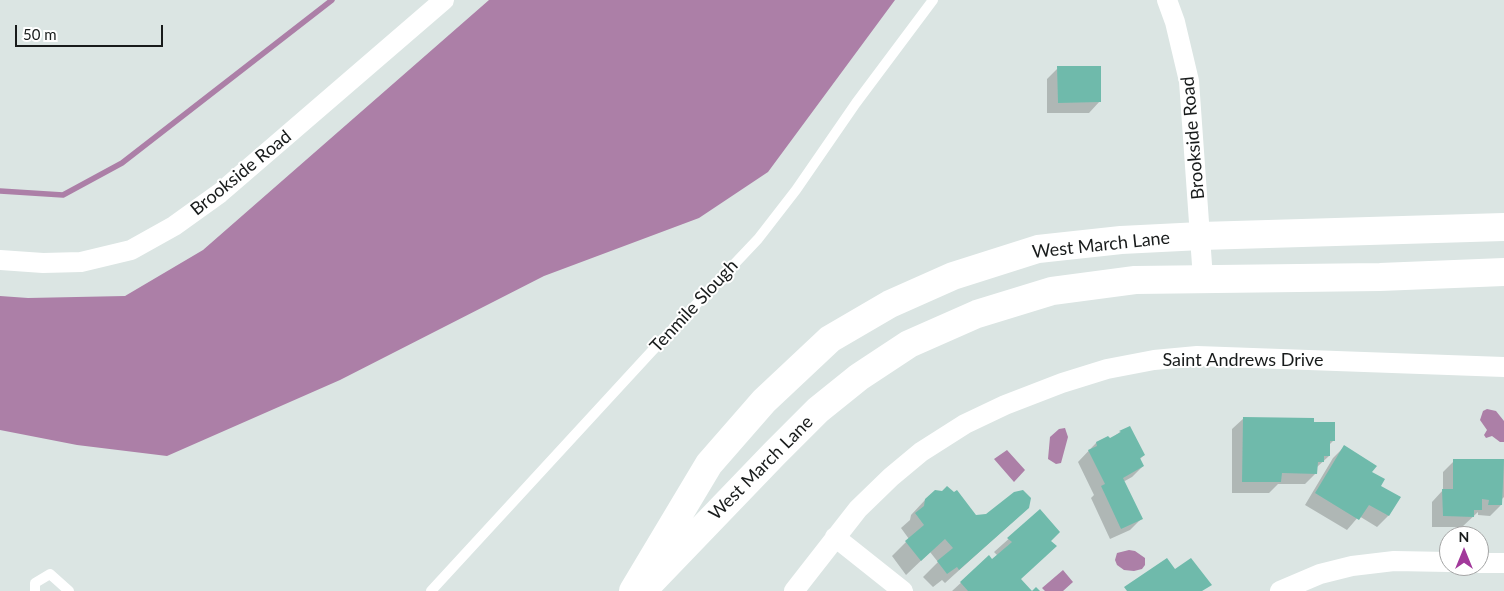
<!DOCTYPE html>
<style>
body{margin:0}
#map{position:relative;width:1504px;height:591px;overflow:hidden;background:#dbe5e3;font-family:Lato,sans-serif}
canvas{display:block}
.north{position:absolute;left:1439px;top:526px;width:50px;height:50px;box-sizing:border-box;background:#fff;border:1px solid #a3a4a4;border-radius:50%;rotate:0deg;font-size:14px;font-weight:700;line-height:20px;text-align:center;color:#181b1b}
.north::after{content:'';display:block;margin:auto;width:18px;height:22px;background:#a2399b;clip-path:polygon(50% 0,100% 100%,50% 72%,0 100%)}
.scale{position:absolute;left:15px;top:25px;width:148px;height:22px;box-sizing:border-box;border:2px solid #181b1b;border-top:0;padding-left:6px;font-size:15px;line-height:18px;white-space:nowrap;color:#181b1b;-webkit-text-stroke:4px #fff;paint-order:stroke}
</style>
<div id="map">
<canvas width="1504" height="591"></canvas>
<div class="north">N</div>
<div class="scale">50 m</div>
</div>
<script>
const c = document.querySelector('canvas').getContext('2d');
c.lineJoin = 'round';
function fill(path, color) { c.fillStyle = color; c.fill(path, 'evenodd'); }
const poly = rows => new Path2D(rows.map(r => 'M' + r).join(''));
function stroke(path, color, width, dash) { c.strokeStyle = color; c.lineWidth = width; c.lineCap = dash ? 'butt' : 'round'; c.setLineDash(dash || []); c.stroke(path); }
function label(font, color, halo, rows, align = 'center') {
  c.font = font + ' Lato,sans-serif'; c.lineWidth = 4; c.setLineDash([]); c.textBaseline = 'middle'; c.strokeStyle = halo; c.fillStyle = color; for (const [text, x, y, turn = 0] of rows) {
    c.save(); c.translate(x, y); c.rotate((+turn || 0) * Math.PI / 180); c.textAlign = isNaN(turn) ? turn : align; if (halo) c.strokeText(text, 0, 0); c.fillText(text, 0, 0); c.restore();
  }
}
const water = poly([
 [489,0,895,0,768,172,699,218,544,276,340,380,167,456,77,445,0,430,0,296,28,298,125,296,203,250],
 [1487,409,1496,411,1504,421,1504,442,1500,442,1492,436,1486,438,1484,435,1487,430,1480,420,1483,411],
 [1065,428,1068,437,1061,463,1056,464,1048,459,1050,437,1059,429],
 [1007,450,1025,470,1014,482,994,459],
 [1129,550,1135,551,1145,558,1145,565,1142,569,1134,571,1124,570,1117,565,1115,560,1117,553],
 [1063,570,1073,582,1063,591,1045,591,1042,588]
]);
const shadow = poly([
 [1058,68,1100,101,1089,113,1047,113,1047,79],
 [1244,418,1313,423,1333,441,1329,445,1329,456,1317,467,1316,473,1305,484,1278,484,1269,493,1232,493,1232,429],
 [1129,428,1144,455,1140,459,1143,466,1132,477,1123,482,1141,519,1130,530,1110,539,1091,498,1094,495,1078,462,1096,443,1109,440,1120,432],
 [1344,447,1371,472,1380,487,1400,497,1388,516,1377,527,1359,516,1347,530,1305,505,1333,458],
 [1504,460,1504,497,1501,500,1501,505,1490,516,1478,515,1478,512,1462,527,1432,527,1432,502,1443,490,1443,472,1454,461],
 [925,500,976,516,1028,508,945,583,942,580,933,587,923,577,938,562,930,552,906,575,892,556,909,539,901,528,910,520,911,515],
 [1040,511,1020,580,1031,591,952,591,989,557,992,561,998,556,994,552]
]);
const stream = poly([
 [0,191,63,195,122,163,332,0]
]);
const building = poly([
 [1057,66,1101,66,1101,102,1058,103],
 [1243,417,1314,418,1314,422,1335,422,1335,441,1330,441,1330,456,1324,456,1324,462,1318,462,1317,474,1282,473,1281,482,1242,482],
 [1130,426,1145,455,1140,458,1144,466,1123,478,1143,519,1121,529,1101,486,1105,484,1088,450,1097,446,1096,442,1108,436,1110,438,1121,432,1119,431],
 [1344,445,1377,466,1372,472,1385,479,1381,486,1401,497,1389,516,1369,505,1359,520,1315,493],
 [1453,459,1504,459,1502,505,1488,505,1489,500,1482,499,1482,510,1474,510,1474,517,1443,516,1442,489,1453,489],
 [947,486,954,492,957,490,976,515,986,514,1014,492,1023,490,1031,498,1029,508,959,570,957,567,947,574,937,561,953,548,945,539,921,561,905,541,924,525,915,513,924,506,925,499,935,490,942,491],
 [1040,509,1060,532,1051,541,1057,546,1021,579,1032,591,1036,587,1040,591,968,591,960,582,989,555,992,559,1012,542,1007,538],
 [1167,558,1175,569,1191,558,1212,585,1202,591,1127,591,1124,587]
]);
const lane = poly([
 [35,591,35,583,50,574,69,591],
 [431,591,652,351,758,239,796,190,856,103,933,0]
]);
const street = poly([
 [1167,0,1175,22,1189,81,1203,279],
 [0,260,43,263,81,262,131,250,174,226,220,193,444,0],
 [835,537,903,591],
 [1479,563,1504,563],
 [794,591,858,509,891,477,921,452,965,424,1005,405,1062,383,1107,369,1154,360,1197,356,1504,367],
 [1280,591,1320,574,1352,566,1394,561,1449,562]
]);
const secondary = poly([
 [649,584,774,454,818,410,859,377,909,344,977,314,1052,291,1135,280,1380,277,1504,272],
 [633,591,709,464,764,401,830,339,890,304,953,276,1038,249,1121,240,1201,236,1504,227]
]);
const streetNames = [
 ["Brookside Road",1193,138,-95],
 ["Brookside Road",241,173,-39],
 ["West March Lane",1101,245,-6],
 ["Tenmile Slough",694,306,-47],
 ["Saint Andrews Drive",1243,360],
 ["West March Lane",761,468,-45]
];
fill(water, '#ac7fa7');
fill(shadow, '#0003');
stroke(stream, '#ac7fa7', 5.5);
fill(building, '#6fbaab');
stroke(lane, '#fff', 10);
stroke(street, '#fff', 20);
stroke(secondary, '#fff', 28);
label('18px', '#181b1b', '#fff', streetNames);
</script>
